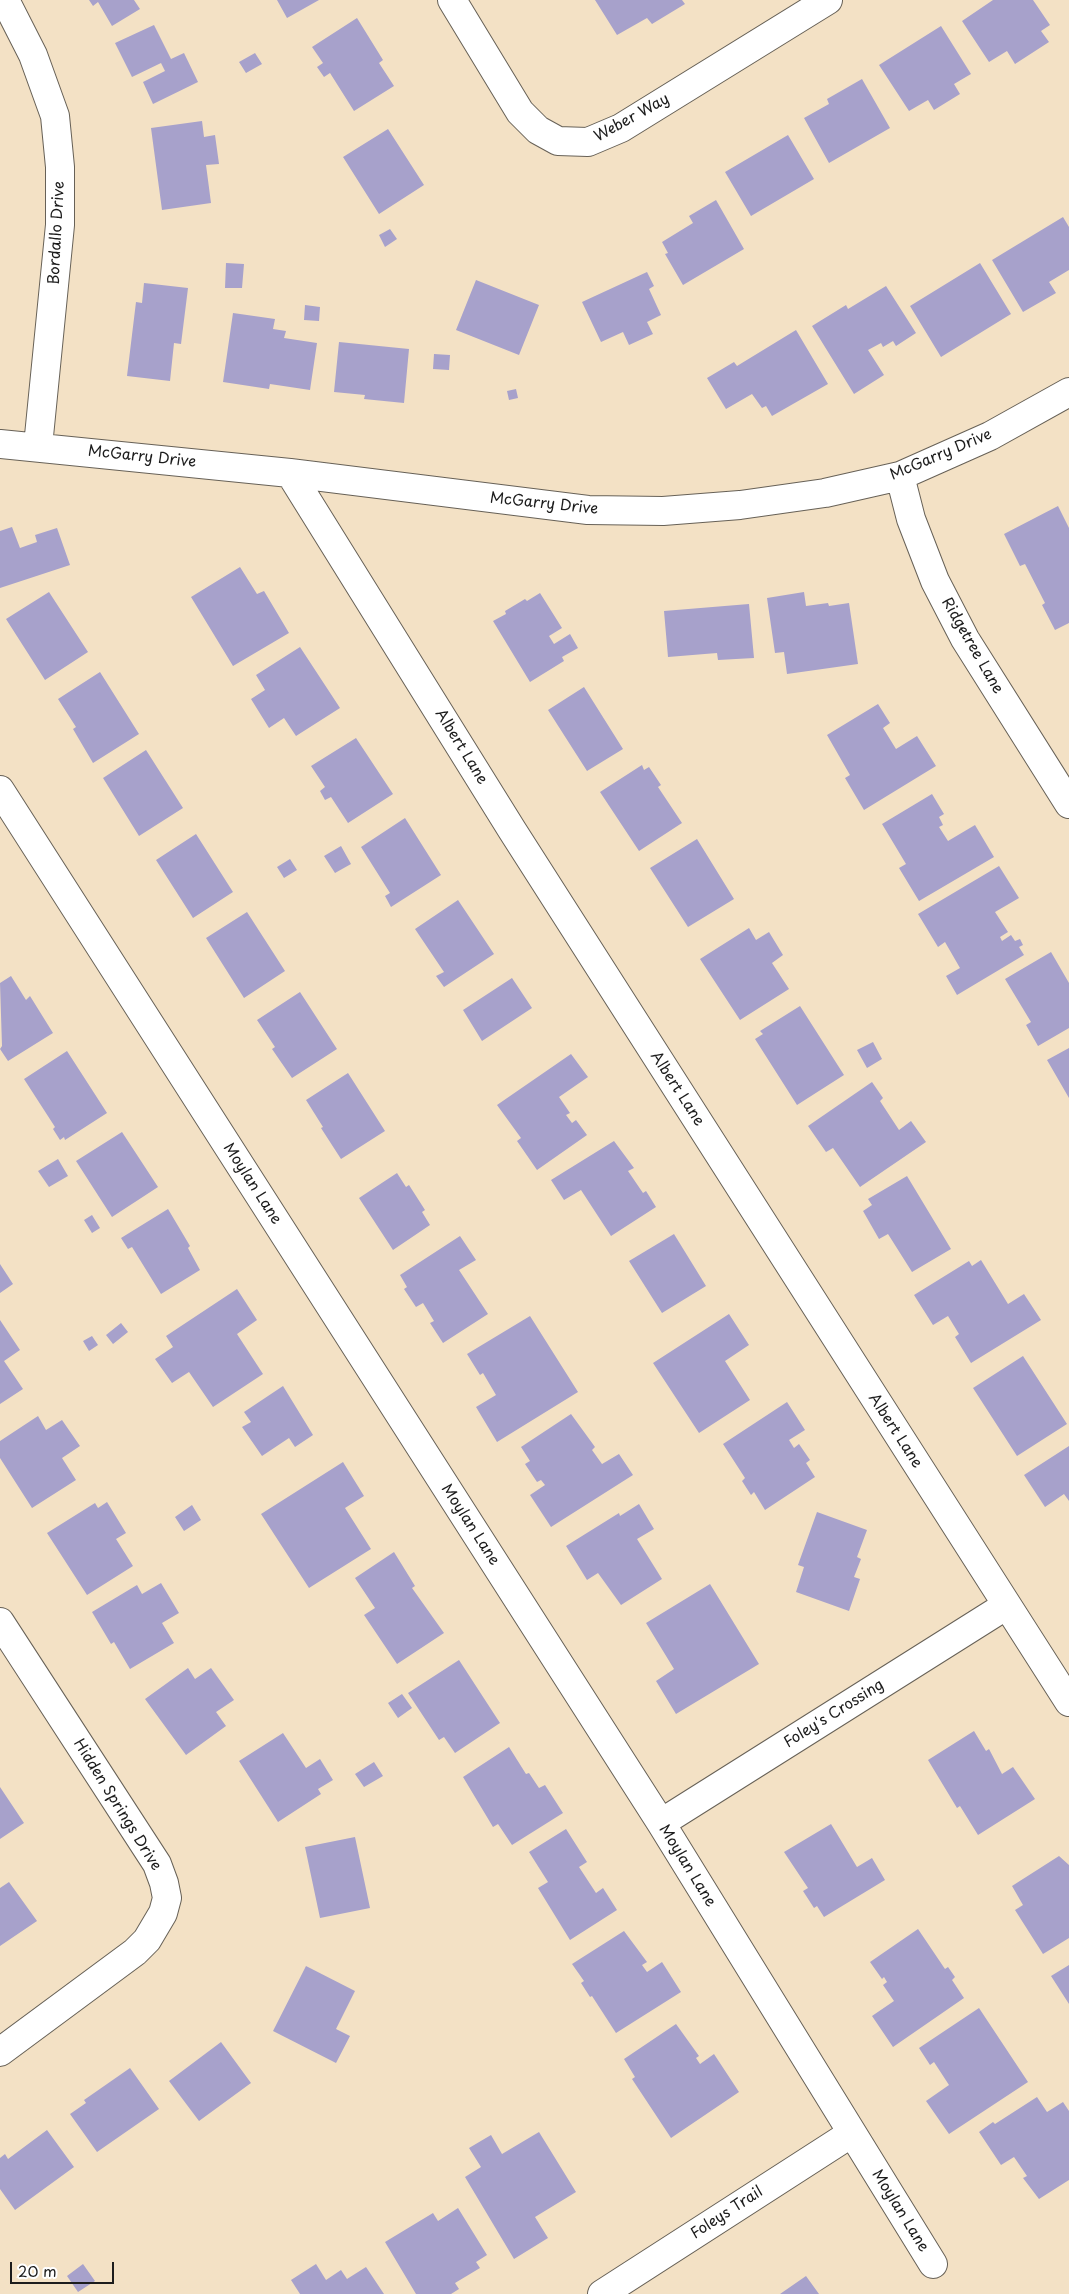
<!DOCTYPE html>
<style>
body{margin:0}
#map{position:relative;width:1069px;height:2294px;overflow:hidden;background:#f3e1c5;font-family:"Playpen Sans",sans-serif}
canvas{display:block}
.scale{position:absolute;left:10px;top:2262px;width:104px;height:22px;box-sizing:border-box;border:2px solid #1c1c1c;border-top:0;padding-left:6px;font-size:15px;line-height:18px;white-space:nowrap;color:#1c1c1c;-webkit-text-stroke:4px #fff;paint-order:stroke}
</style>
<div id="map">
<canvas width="1069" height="2294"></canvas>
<div class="scale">20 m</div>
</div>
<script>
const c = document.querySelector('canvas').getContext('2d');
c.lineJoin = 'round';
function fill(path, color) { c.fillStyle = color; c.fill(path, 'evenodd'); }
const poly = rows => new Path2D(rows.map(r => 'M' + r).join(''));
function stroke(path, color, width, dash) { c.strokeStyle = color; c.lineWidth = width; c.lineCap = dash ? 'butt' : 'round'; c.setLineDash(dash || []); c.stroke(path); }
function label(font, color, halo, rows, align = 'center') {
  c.font = font + ' "Playpen Sans",sans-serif'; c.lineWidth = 4; c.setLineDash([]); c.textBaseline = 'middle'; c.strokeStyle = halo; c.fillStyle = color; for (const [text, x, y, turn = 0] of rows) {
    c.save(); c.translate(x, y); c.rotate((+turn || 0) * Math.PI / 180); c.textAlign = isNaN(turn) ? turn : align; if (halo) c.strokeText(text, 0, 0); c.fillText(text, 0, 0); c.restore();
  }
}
const building = poly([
 [89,0,134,0,140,9,112,26,98,2,93,6],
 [277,0,319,0,287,18],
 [595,0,682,0,685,4,652,24,647,18,617,35],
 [993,0,1033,0,1050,25,1041,31,1049,42,1015,64,1007,51,989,62,962,21],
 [357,18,383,60,379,63,394,86,354,111,330,73,324,77,317,67,323,63,312,47],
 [154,25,171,59,184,53,198,82,153,104,143,82,165,71,161,63,132,77,115,43],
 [941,26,971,74,954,84,960,94,934,110,928,100,909,111,879,65],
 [255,53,262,64,246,73,239,62],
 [862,79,890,128,829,163,804,118,829,104,827,99],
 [202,121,204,137,215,135,219,164,206,165,211,203,162,210,151,128],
 [388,129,424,185,379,214,343,157],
 [788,135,814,179,751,216,725,172],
 [716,200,744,249,683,285,665,254,668,253,662,242,693,223,689,216],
 [1063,217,1069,227,1069,270,1049,282,1056,293,1023,312,992,260],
 [390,229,397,239,385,247,379,235],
 [226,263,244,264,242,288,225,288],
 [980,263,1011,314,941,357,910,306],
 [647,272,654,286,649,289,661,315,647,322,653,334,629,345,623,332,601,342,582,302],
 [476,280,539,305,519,355,456,330],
 [144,283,188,288,181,344,174,343,170,381,127,376,136,302,142,303],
 [886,286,916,333,896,346,893,341,883,347,881,343,868,350,884,375,854,394,812,326,846,305,848,309],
 [305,305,320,307,319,321,304,320],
 [233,313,275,319,273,329,286,331,284,338,317,343,310,390,270,384,269,389,223,382],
 [796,330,828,384,772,416,766,406,762,408,752,394,726,409,707,378,734,362,737,366],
 [339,342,409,349,404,403,364,399,365,395,334,392],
 [434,354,450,355,449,370,433,369],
 [516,389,518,398,509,400,507,391],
 [1058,506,1069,528,1069,623,1055,630,1042,605,1045,603,1025,564,1020,566,1004,534],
 [12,527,20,548,37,542,35,535,57,528,70,565,0,588,0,531],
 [240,567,257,594,264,591,289,633,233,666,191,597],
 [49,592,88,652,45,680,6,619],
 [804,592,806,606,828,603,829,606,849,603,858,664,787,674,784,652,775,653,767,598],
 [540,593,562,628,549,636,554,644,570,634,578,648,562,657,564,661,530,682,493,621,506,614,505,611,525,599,527,601],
 [749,604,754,658,718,660,717,653,668,657,664,611],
 [300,647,340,708,296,736,284,718,269,728,251,699,265,690,256,675],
 [100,672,139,734,93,763,73,729,76,727,58,699],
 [584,687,623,749,587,771,548,710],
 [878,704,890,723,883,728,896,749,917,736,936,766,864,810,845,778,850,775,827,735],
 [356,738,393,794,348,823,331,797,325,800,320,791,325,787,311,766],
 [146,750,183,808,139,836,103,778],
 [642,765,644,770,649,767,661,785,658,787,682,823,639,851,600,792],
 [932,794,944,814,939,817,943,825,939,827,948,841,975,825,994,857,919,901,899,868,906,864,882,824],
 [405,818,441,875,391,907,385,896,390,893,361,847],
 [196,834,233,892,193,918,156,860],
 [697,839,734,899,688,927,650,868],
 [341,846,351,864,335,873,324,856],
 [290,859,297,870,284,878,277,867],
 [999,866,1019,898,995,912,1008,932,1000,937,1002,941,1011,935,1015,941,1020,939,1023,945,1019,947,1024,955,957,995,946,976,960,968,945,942,938,947,918,914],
 [458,900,494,954,444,987,436,976,444,972,415,929],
 [247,912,285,971,244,998,206,938],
 [749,928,756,940,769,932,783,955,772,963,789,989,740,1020,700,959],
 [1051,952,1069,983,1069,1028,1038,1046,1026,1025,1031,1022,1005,979],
 [11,976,26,1000,30,996,53,1033,8,1061,0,1049,2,1046,0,983],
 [512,978,532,1008,482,1041,463,1010],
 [300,992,337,1049,292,1078,272,1049,275,1047,257,1020],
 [800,1006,844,1075,797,1105,755,1039,763,1034,760,1031],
 [873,1042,882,1059,867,1068,857,1050],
 [1069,1048,1069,1098,1047,1060],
 [67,1051,107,1113,65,1140,64,1137,60,1140,53,1129,55,1127,24,1079],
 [571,1054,588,1077,559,1097,570,1113,566,1115,572,1123,576,1120,587,1135,537,1170,517,1141,521,1138,497,1105],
 [348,1073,385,1131,341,1159,321,1128,323,1127,306,1100],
 [872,1082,883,1098,880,1101,899,1130,911,1121,926,1142,860,1187,833,1148,826,1152,808,1126],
 [122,1132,158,1187,112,1217,76,1161],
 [614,1141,634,1168,628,1171,643,1193,646,1191,656,1207,611,1236,581,1190,564,1200,551,1180],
 [58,1159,68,1176,49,1187,38,1171],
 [397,1173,406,1187,409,1185,425,1210,422,1212,430,1225,393,1250,359,1198],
 [907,1176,951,1249,912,1272,888,1234,879,1239,863,1211,872,1205,868,1199],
 [168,1209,190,1246,188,1248,200,1270,161,1294,132,1247,128,1249,121,1238],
 [92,1215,100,1228,92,1233,84,1220],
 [674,1234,706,1286,662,1313,629,1261],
 [460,1236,476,1260,459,1270,488,1314,443,1343,430,1323,434,1321,423,1303,416,1307,404,1289,407,1287,400,1275],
 [981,1260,1008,1304,1024,1294,1041,1320,971,1363,955,1337,959,1334,948,1316,933,1325,914,1295,969,1261,972,1266],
 [0,1264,13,1284,0,1293],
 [237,1289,257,1320,237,1334,263,1374,213,1407,189,1372,172,1383,155,1359,173,1347,166,1336],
 [729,1314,749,1345,725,1361,750,1400,699,1433,653,1363],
 [530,1316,578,1392,497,1442,476,1407,496,1395,483,1373,480,1375,467,1354],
 [0,1320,20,1350,4,1361,23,1389,0,1404],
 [121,1323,128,1332,113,1344,106,1335],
 [92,1336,98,1345,89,1351,83,1341],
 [1023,1356,1067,1424,1017,1456,973,1388],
 [283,1386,313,1435,295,1447,289,1438,262,1456,242,1427,251,1422,244,1412],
 [787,1402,805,1430,789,1440,794,1448,799,1444,810,1460,806,1463,815,1477,765,1510,754,1492,751,1495,742,1481,745,1478,723,1444],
 [571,1414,595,1447,592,1450,602,1464,619,1454,633,1475,551,1527,530,1495,545,1485,541,1480,537,1482,525,1464,530,1461,521,1447],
 [38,1416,46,1430,62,1420,80,1446,62,1458,76,1480,32,1508,0,1458,0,1441],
 [1069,1446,1069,1501,1064,1494,1045,1507,1024,1475],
 [343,1462,364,1496,345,1508,371,1549,309,1588,261,1514],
 [107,1502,126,1533,116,1539,133,1566,87,1595,47,1533,95,1503,98,1508],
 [639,1504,654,1529,637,1539,662,1579,621,1605,598,1573,587,1580,566,1546,619,1513,620,1516],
 [192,1505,201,1520,184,1531,175,1517],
 [817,1512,867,1530,857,1557,861,1559,854,1577,860,1579,849,1611,796,1592,804,1567,798,1565],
 [394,1552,415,1586,412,1588,444,1633,397,1664,364,1615,375,1608,355,1578],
 [161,1583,179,1613,162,1623,174,1643,130,1669,114,1642,111,1644,92,1612,137,1585,142,1594],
 [710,1584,759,1664,676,1714,656,1681,674,1669,646,1623],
 [459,1660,500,1723,455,1753,444,1737,439,1740,408,1693],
 [188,1668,195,1679,211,1668,234,1700,216,1712,226,1726,186,1755,145,1699],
 [402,1694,412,1708,398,1718,388,1703],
 [974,1731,986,1751,989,1749,1002,1774,1013,1767,1035,1799,978,1835,960,1806,957,1808,928,1760],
 [283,1733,306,1768,320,1759,333,1780,318,1789,321,1794,278,1822,239,1761],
 [509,1747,526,1774,529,1773,539,1788,545,1785,563,1813,512,1845,498,1824,493,1827,463,1777],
 [374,1762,383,1776,364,1787,355,1774],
 [0,1787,24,1823,0,1839],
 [831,1824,857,1867,872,1858,885,1880,824,1917,817,1906,814,1908,803,1891,808,1888,784,1852],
 [566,1829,587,1862,579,1867,596,1893,603,1888,617,1910,570,1940,538,1888,548,1882,529,1852],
 [355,1837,370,1908,320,1918,305,1847],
 [1059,1856,1069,1865,1069,1938,1043,1954,1015,1910,1023,1905,1012,1886],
 [9,1882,37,1921,0,1946,0,1888],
 [918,1929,945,1969,948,1967,955,1977,952,1980,964,1998,893,2047,872,2016,894,2001,883,1985,887,1982,884,1977,882,1979,870,1962],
 [624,1931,647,1962,642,1965,647,1972,662,1962,681,1992,616,2033,592,1996,590,1997,581,1983,584,1981,572,1964],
 [1069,1965,1069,2004,1051,1976],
 [306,1966,355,1991,336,2029,350,2036,336,2063,273,2031],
 [979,2008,1028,2082,949,2134,926,2101,949,2085,934,2062,930,2065,919,2048],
 [676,2024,699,2056,696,2058,700,2064,714,2054,739,2092,671,2138,632,2079,635,2077,624,2059],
 [221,2042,251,2083,199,2121,169,2081],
 [130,2068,159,2109,97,2152,70,2114,86,2103,84,2100],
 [1037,2097,1047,2112,1063,2102,1069,2111,1069,2180,1039,2199,1023,2178,1027,2176,1014,2157,1001,2165,979,2132,993,2122,995,2124],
 [47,2130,74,2167,15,2210,0,2189,0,2158,5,2154,8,2159],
 [539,2132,576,2192,535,2217,548,2238,514,2259,465,2177,481,2167,469,2148,491,2135,502,2154],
 [458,2208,487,2255,476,2262,480,2268,455,2283,459,2289,451,2294,416,2294,385,2242,433,2213,438,2221],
 [83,2264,95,2281,78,2292,67,2276],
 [316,2264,326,2280,341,2270,347,2279,366,2267,384,2294,300,2294,291,2280],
 [806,2276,819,2294,780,2294]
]);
const minor = poly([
 [5,0,33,55,55,116,60,167,60,225,38,446],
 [452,0,520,112,538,130,558,141,588,142,621,128,828,0],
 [0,444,290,473,588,510,663,511,740,505,825,493,900,476,990,436,1069,392],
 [290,473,512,830,1069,1702],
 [900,476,911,519,935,581,965,639,1069,804],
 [0,790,661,1823,933,2264],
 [0,1622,157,1864,164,1883,167,1898,163,1913,147,1940,135,1952,0,2052],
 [661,1823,1007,1605],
 [602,2294,852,2133]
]);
const streetNames = [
 ["Weber Way",632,118,-29],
 ["Bordallo Drive",57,233,-87],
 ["McGarry Drive",941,455,-23],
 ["McGarry Drive",142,457,6],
 ["McGarry Drive",544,504,6],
 ["Ridgetree Lane",972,646,60],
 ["Albert Lane",461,747,58],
 ["Albert Lane",677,1089,57],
 ["Moylan Lane",252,1184,57],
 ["Albert Lane",895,1431,57],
 ["Moylan Lane",470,1525,57],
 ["Foley's Crossing",834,1714,-32],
 ["Hidden Springs Drive",117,1805,58],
 ["Moylan Lane",687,1866,58],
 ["Moylan Lane",900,2211,58],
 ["Foleys Trail",727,2213,-33]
];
fill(building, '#a7a1cb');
stroke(minor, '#676157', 30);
stroke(minor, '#fff', 28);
label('15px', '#1c1c1c', '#fff', streetNames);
</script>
